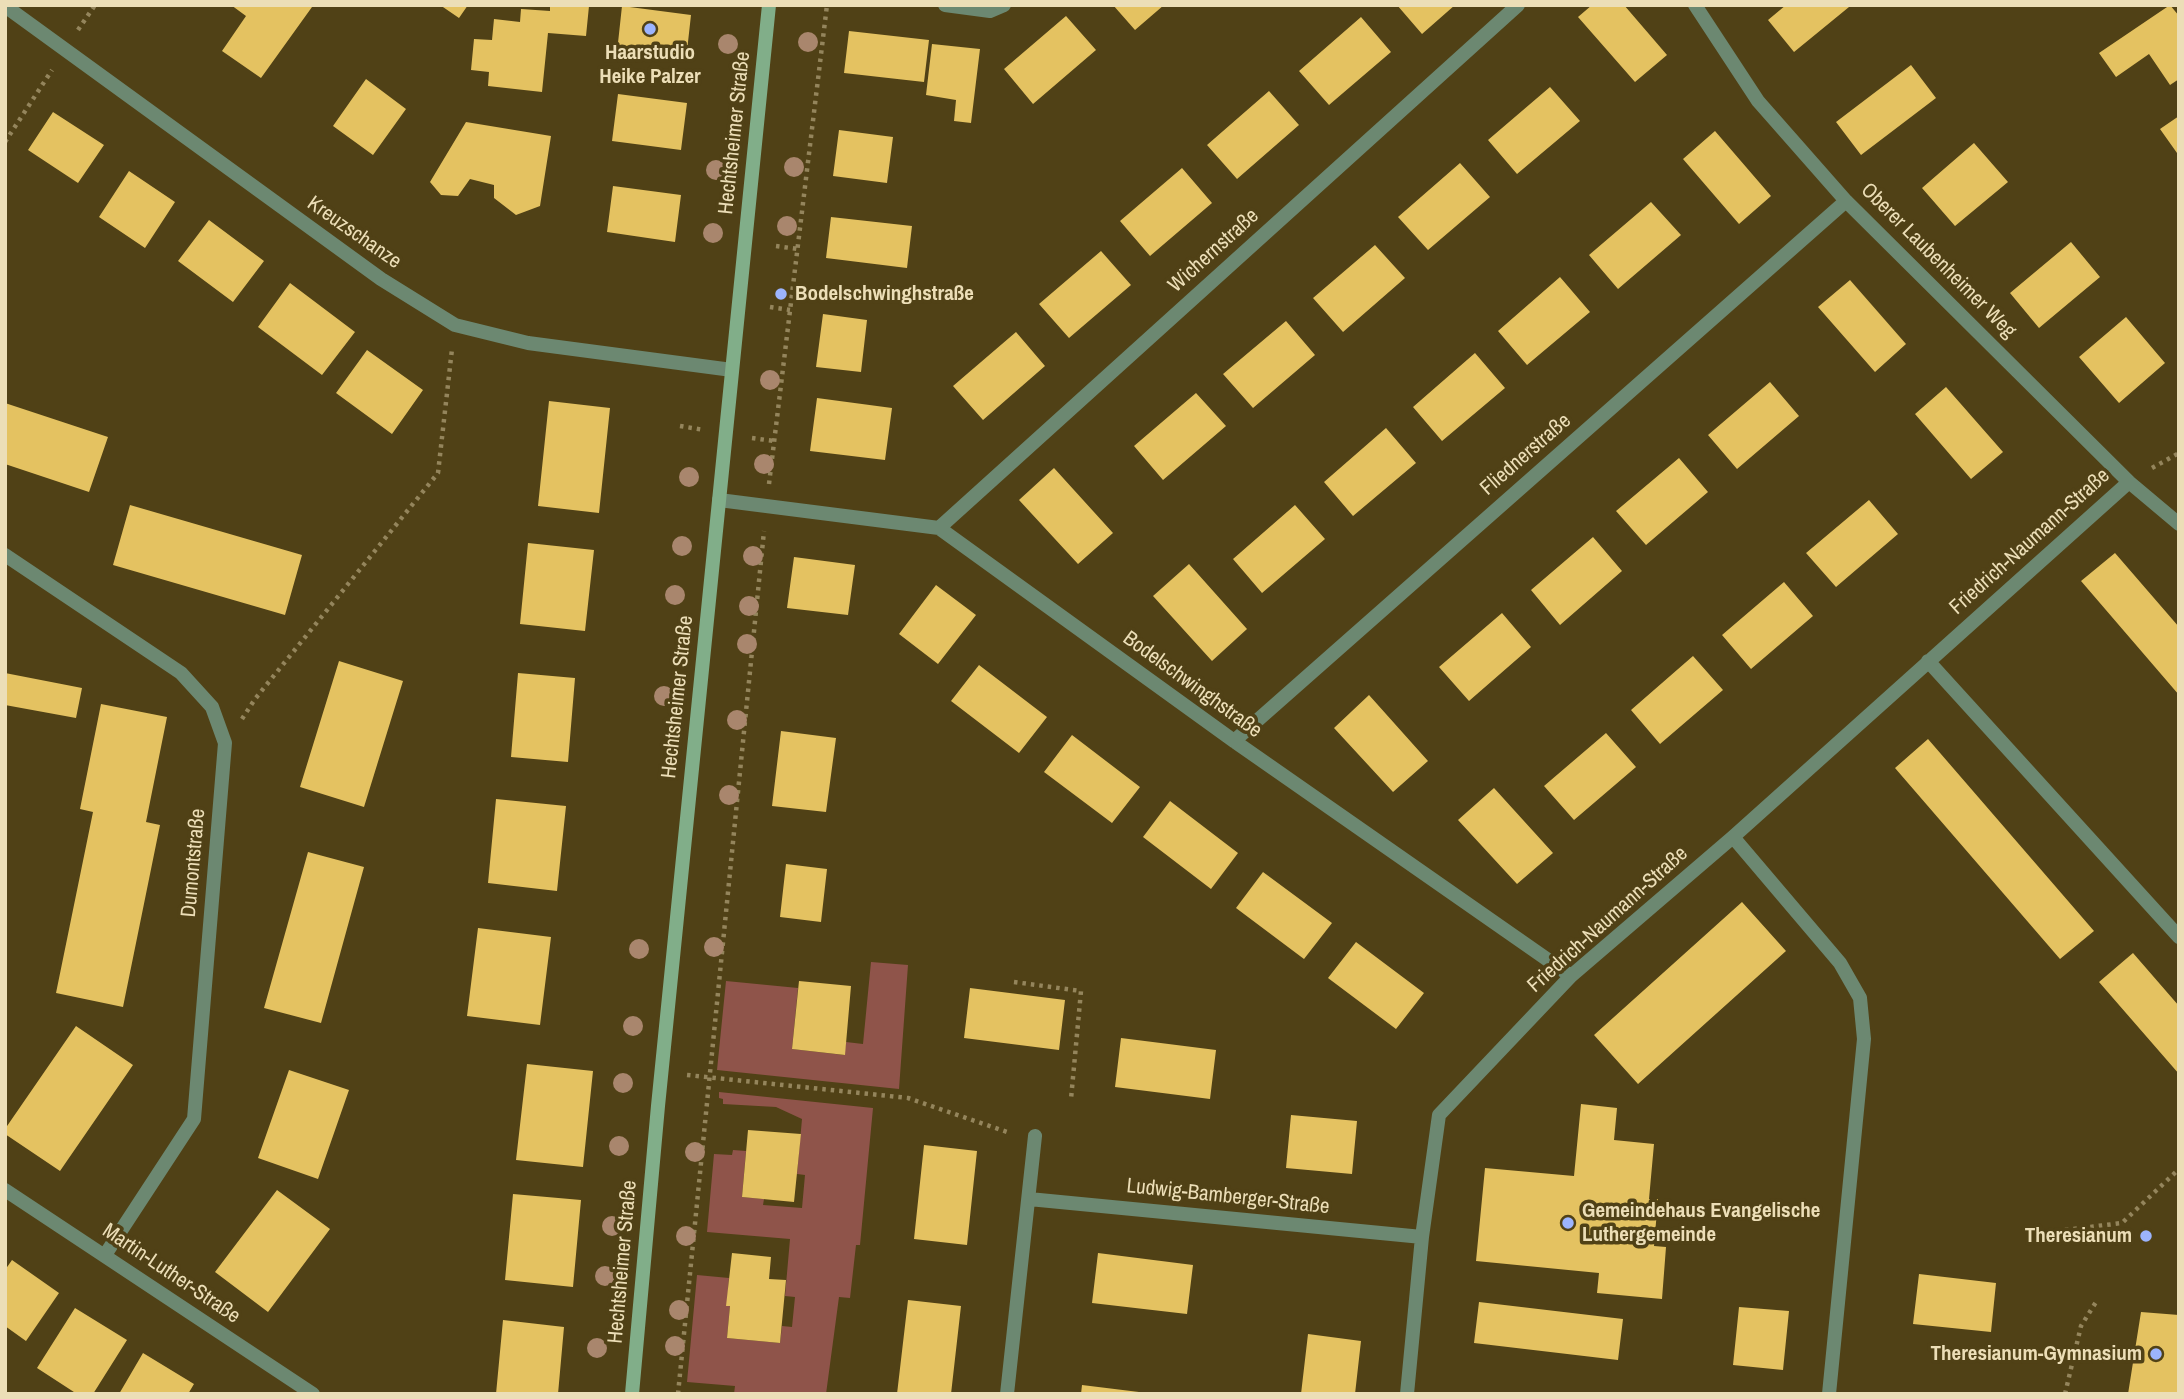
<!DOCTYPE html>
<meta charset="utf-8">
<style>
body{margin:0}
#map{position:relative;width:2184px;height:1399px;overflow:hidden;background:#504116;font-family:"Archivo Narrow",sans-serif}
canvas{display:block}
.frame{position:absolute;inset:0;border:7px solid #ecdeb7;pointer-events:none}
</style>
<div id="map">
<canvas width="2184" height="1399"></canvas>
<div class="frame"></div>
</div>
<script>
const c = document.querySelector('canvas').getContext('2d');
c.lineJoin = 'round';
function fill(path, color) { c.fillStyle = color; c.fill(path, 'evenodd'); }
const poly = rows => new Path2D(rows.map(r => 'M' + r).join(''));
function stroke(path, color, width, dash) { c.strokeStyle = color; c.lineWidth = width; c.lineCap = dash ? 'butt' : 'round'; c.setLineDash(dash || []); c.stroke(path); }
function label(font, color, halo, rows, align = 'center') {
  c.font = font + ' "Archivo Narrow",sans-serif'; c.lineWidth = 7; c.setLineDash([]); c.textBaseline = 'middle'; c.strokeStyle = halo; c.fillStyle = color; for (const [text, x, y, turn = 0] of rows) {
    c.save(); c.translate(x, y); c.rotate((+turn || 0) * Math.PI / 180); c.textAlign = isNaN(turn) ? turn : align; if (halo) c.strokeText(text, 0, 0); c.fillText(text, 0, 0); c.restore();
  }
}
const green = poly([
 [871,962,908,965,899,1089,717,1070,726,981,798,988,792,1049,844,1055,846,1042,863,1044],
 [719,1092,873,1108,860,1245,856,1245,850,1298,839,1297,826,1394,734,1394,735,1386,687,1382,697,1275,729,1278,727,1306,730,1306,727,1338,780,1343,782,1326,792,1327,795,1297,785,1296,790,1239,707,1232,714,1154,732,1155,733,1150,746,1151,742,1197,764,1199,763,1205,802,1208,805,1175,797,1174,802,1119,776,1107,723,1104,723,1099,719,1098]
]);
const building = poly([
 [231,5,310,5,312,7,261,78,222,51,246,16],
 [440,5,468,5,459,18],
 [550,5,589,6,586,36,548,33,542,92,488,86,489,72,471,70,474,39,492,40,494,19,520,22,521,9,550,11],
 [1113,5,1164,5,1135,30],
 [1397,5,1455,5,1422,34],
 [1592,5,1624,5,1667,55,1635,82,1578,17],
 [1786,5,1848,5,1849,7,1794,52,1768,20],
 [2170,5,2179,16,2179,79,2170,85,2149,54,2116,77,2099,53],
 [622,6,691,15,686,60,617,52],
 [1066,16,1096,50,1033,104,1004,69],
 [1361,17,1391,52,1329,105,1299,71],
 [849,31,929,40,924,82,844,73],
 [932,44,980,49,971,123,954,121,956,100,926,95],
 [1911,65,1936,98,1861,155,1836,122],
 [366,79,406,109,373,155,333,126],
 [1550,87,1580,121,1517,174,1488,140],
 [1269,91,1299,125,1237,179,1207,145],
 [618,94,687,103,681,150,612,141],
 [53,112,104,145,78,183,28,150],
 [2179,116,2179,151,2177,153,2160,129],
 [466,122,551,136,540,206,516,215,494,198,494,185,470,179,458,196,441,195,430,182],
 [839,130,893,137,887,183,833,176],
 [1715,131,1771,196,1739,224,1683,159],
 [1974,143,2008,182,1955,226,1922,188],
 [1460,163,1490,197,1428,250,1398,217],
 [1182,168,1212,203,1150,256,1120,221],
 [129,171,175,202,145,248,99,217],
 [613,186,681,195,675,242,607,232],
 [1651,202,1681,235,1618,289,1589,255],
 [831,217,912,226,907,268,826,258],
 [209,220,264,261,233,302,178,261],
 [2071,242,2100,277,2039,328,2010,293],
 [1375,245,1405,278,1343,332,1313,298],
 [1101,251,1131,285,1069,338,1039,304],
 [1560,277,1590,312,1527,365,1498,331],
 [1850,280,1906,344,1875,372,1818,307],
 [290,283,355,332,322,375,258,327],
 [823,314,867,320,861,372,816,367],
 [2126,317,2165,363,2119,403,2079,357],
 [1286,321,1315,355,1253,408,1223,374],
 [1016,332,1045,366,983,420,953,386],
 [367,350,423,390,392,434,336,393],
 [1475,353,1505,388,1442,441,1413,407],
 [1770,382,1799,416,1737,469,1708,435],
 [1946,387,2003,452,1971,479,1915,414],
 [1196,393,1226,426,1163,480,1134,446],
 [817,398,892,408,885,460,810,451],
 [549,401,610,408,599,513,538,506],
 [5,403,108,437,89,492,5,464],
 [1386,428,1416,463,1353,516,1324,482],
 [1679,458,1708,492,1646,545,1616,511],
 [1054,468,1113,533,1078,564,1019,500],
 [1869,500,1898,534,1836,587,1806,553],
 [130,505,302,555,285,615,113,565],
 [1295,505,1325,539,1262,593,1233,559],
 [1593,537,1622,571,1560,625,1531,590],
 [528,543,594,550,585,631,520,624],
 [2115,553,2179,627,2179,695,2081,581],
 [794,557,855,565,848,615,787,608],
 [1189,564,1247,629,1212,661,1153,596],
 [1784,582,1813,616,1751,669,1722,635],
 [936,585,976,615,938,664,899,634],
 [1502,613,1531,647,1469,701,1439,667],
 [1693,656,1723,690,1660,744,1631,710],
 [339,661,403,681,364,807,300,787],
 [979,665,1047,717,1019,753,951,701],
 [5,673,82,688,76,718,5,705],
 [518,673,575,678,568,762,511,757],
 [1369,695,1428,761,1393,792,1334,728],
 [101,704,167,717,146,822,160,825,123,1007,56,993,93,812,80,809],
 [781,731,836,738,826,812,772,806],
 [1606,733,1636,767,1574,820,1544,786],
 [1072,735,1140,787,1112,823,1044,772],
 [1928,739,2094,931,2060,959,1895,768],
 [1494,788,1553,853,1517,884,1458,820],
 [496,799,566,806,557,891,488,883],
 [1170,801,1238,853,1211,889,1143,837],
 [308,852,364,867,321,1023,264,1008],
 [786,864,827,869,821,922,780,917],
 [1263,872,1332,923,1304,959,1236,908],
 [1742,902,1786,951,1638,1084,1594,1035],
 [478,928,551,937,540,1025,467,1016],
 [1356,942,1424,993,1396,1029,1328,978],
 [2133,953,2179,1006,2179,1074,2099,982],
 [799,981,851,986,845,1055,792,1049],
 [970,988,1065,1000,1059,1050,964,1038],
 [76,1026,133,1065,60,1171,5,1134,5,1129],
 [1121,1038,1216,1050,1210,1099,1115,1087],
 [527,1064,593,1071,583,1167,516,1160],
 [289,1070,349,1090,318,1179,258,1158],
 [1581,1104,1617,1108,1614,1140,1654,1144,1649,1199,1658,1199,1654,1246,1666,1247,1662,1299,1597,1293,1599,1273,1476,1261,1485,1168,1574,1176],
 [1291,1115,1357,1121,1352,1174,1286,1168],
 [748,1130,801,1134,794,1202,742,1197],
 [924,1145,977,1151,967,1245,914,1239],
 [277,1190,330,1229,268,1312,215,1272],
 [513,1194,581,1200,573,1287,505,1280],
 [732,1253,771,1257,769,1279,786,1280,780,1343,727,1338,730,1306,726,1306],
 [1098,1253,1193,1265,1187,1314,1092,1303],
 [12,1260,59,1293,26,1341,5,1326,5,1270],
 [1919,1274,1996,1283,1991,1332,1913,1324],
 [908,1300,961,1306,951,1394,897,1394],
 [1479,1302,1623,1319,1618,1360,1474,1343],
 [1739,1307,1789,1311,1783,1370,1733,1365],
 [75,1308,127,1340,93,1394,77,1394,37,1368],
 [2141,1312,2179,1315,2179,1394,2128,1394],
 [503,1320,564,1327,558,1394,496,1394],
 [1308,1334,1361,1341,1355,1394,1301,1394],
 [143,1353,194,1384,188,1394,119,1394],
 [1082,1385,1139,1392,1139,1394,1081,1394]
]);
const path = poly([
 [78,30,95,5],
 [5,142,52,70],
 [776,246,798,249],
 [770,307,790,310],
 [680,426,704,430],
 [752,438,774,441],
 [2152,468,2179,453],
 [769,484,827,5],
 [242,719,255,699,438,473,452,349],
 [1014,982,1081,991,1071,1099],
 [687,1075,908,1098,1010,1133],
 [2065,1230,2122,1223,2179,1169],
 [678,1394,764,531],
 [2065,1394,2081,1326,2096,1302]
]);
const street = poly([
 [945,5,990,11,1004,5],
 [1695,5,1758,101,1846,201,2129,482,2179,524],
 [5,6,381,279,455,325,528,343,732,370],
 [719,500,939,528,1234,741,1571,976],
 [939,528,1518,5],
 [5,555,181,673,212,707,225,743,194,1119,105,1255],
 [1928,661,2179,937],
 [1234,741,1846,201],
 [1733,837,1840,963,1860,998,1864,1039,1829,1394],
 [5,1190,313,1394],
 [1029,1199,1422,1237],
 [1007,1394,1035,1136],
 [1407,1394,1422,1237,1439,1115,1571,976,1733,837,2129,482]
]);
const secondary = poly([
 [632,1394,658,1106,769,5]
]);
const trees = [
 [808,42],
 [728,44],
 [794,167],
 [716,170],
 [787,226],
 [713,233],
 [770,380],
 [764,464],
 [689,477],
 [682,546],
 [753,556],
 [675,595],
 [749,606],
 [747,644],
 [664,696],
 [737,720],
 [729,795],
 [714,947],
 [639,949],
 [633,1026],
 [623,1083],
 [619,1146],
 [695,1152],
 [612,1226],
 [686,1236],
 [605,1276],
 [679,1310],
 [675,1346],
 [597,1348]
];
const markers = [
 [650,29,7,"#9cb4fd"],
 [781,294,7,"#9cb4fd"],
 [1568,1223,7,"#9cb4fd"],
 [2146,1236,7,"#9cb4fd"],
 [2156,1354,7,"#9cb4fd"]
];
const poiNames = [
 ["Haarstudio",650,53,"center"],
 ["Heike Palzer",650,77,"center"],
 ["Bodelschwinghstraße",795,294],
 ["Gemeindehaus Evangelische",1582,1211],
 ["Luthergemeinde",1582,1235],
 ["Theresianum",2132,1236,"right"],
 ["Theresianum-Gymnasium",2142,1354,"right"]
];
const streetNames = [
 ["Hechtsheimer Straße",735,133,-84],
 ["Kreuzschanze",354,233,35],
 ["Wichernstraße",1214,251,-42],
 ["Oberer Laubenheimer Weg",1938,261,45],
 ["Fliednerstraße",1526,455,-41],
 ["Friedrich-Naumann-Straße",2030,542,-42],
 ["Bodelschwinghstraße",1192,685,36],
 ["Hechtsheimer Straße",678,697,-84],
 ["Dumontstraße",194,863,-85],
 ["Friedrich-Naumann-Straße",1608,920,-42],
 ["Ludwig-Bamberger-Straße",1228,1197,6],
 ["Hechtsheimer Straße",623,1262,-85],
 ["Martin-Luther-Straße",171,1274,34]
];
fill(green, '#8f544a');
fill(building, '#e4c261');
stroke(path, '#94855c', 4.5, [3.5, 5]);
stroke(street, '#6c8871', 14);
stroke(secondary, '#81ae89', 14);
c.fillStyle = '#a9866d';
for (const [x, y] of trees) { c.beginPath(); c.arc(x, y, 10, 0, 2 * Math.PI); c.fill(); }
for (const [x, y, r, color] of markers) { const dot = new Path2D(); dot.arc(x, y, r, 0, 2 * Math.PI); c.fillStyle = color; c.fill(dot); stroke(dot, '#504116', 2.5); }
label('bold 21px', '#ecdeb7', '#504116', poiNames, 'left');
label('21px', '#ecdeb7', '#504116', streetNames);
</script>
